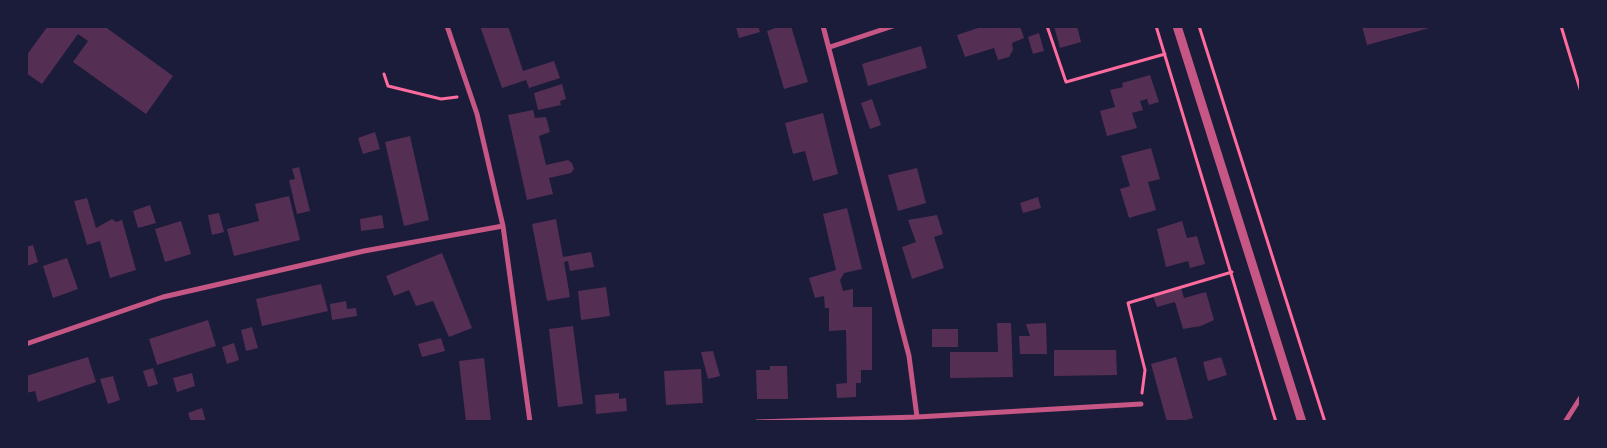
<!DOCTYPE html>
<style>
body{margin:0}
#map{position:relative;width:1607px;height:448px;overflow:hidden;background:#1b1b3a;font-family:"Alegreya Sans",sans-serif}
canvas{display:block}
.frame{position:absolute;inset:0;border:28px solid #1b1b3a;pointer-events:none}
</style>
<div id="map">
<canvas width="1607" height="448"></canvas>
<div class="frame"></div>
</div>
<script>
const c = document.querySelector('canvas').getContext('2d');
c.lineJoin = 'round';
function fill(path, color) { c.fillStyle = color; c.fill(path, 'evenodd'); }
const poly = rows => new Path2D(rows.map(r => 'M' + r).join(''));
function stroke(path, color, width, dash) { c.strokeStyle = color; c.lineWidth = width; c.lineCap = dash ? 'butt' : 'round'; c.setLineDash(dash || []); c.stroke(path); }
const building = poly([
 [48,26,104,26,173,76,146,114,73,62,88,41,78,34,42,84,26,73,26,56],
 [480,26,508,26,523,71,554,61,560,78,529,88,526,80,502,88],
 [738,26,758,26,760,32,739,38,736,27],
 [781,26,791,26,808,82,784,89,767,31],
 [984,26,1020,26,1024,38,1012,43,1013,50,1009,57,998,60,994,48,965,57,957,35],
 [1054,26,1077,26,1081,42,1060,48],
 [1362,26,1433,26,1433,27,1367,45],
 [1039,33,1044,51,1033,54,1028,37],
 [921,46,927,68,868,86,862,64],
 [1150,75,1159,102,1149,105,1147,99,1140,101,1143,110,1132,113,1137,128,1107,136,1100,111,1115,107,1110,90,1123,87,1122,83],
 [562,84,566,99,560,101,561,105,538,110,534,93],
 [872,99,881,125,870,129,861,103],
 [533,110,535,118,546,117,550,132,539,136,546,165,568,160,572,163,574,169,571,173,549,178,553,194,527,200,508,115],
 [823,113,838,174,813,181,805,151,793,154,785,123],
 [375,132,380,149,363,154,358,138],
 [410,136,429,220,404,226,385,142],
 [1151,148,1160,179,1148,182,1156,210,1129,218,1120,189,1130,186,1121,156],
 [299,167,310,211,297,214,289,180,295,179,292,169],
 [917,168,926,203,898,211,888,175],
 [289,196,300,240,234,256,227,229,259,221,255,204],
 [1038,197,1041,208,1023,213,1020,203],
 [87,198,96,228,112,219,116,222,122,220,136,270,110,278,100,241,87,245,74,201],
 [150,205,156,223,138,228,133,211],
 [847,208,862,269,844,273,840,280,843,291,853,289,853,307,872,307,872,370,861,370,861,383,856,383,856,397,837,398,836,384,847,383,846,330,829,331,829,308,825,308,824,296,815,298,809,278,836,270,823,214],
 [219,213,224,232,212,235,208,215],
 [382,215,384,228,361,231,360,219],
 [937,215,943,234,934,237,944,268,912,279,902,247,916,242,908,220],
 [556,219,563,257,591,252,594,267,570,271,568,261,564,262,570,297,547,301,532,224],
 [181,221,191,254,165,262,155,229],
 [1182,221,1187,238,1197,236,1205,264,1190,268,1188,261,1166,267,1157,229],
 [33,245,38,262,27,266,26,247],
 [442,253,472,328,449,337,433,301,416,306,409,290,394,296,386,276],
 [67,258,78,289,53,298,43,266],
 [321,284,328,311,262,326,256,299],
 [606,287,610,316,581,320,578,291],
 [1181,288,1184,298,1206,292,1214,320,1201,326,1183,329,1175,302,1157,307,1153,296],
 [346,301,347,309,356,308,357,316,332,320,330,304],
 [208,320,216,346,157,365,149,339],
 [997,323,1011,323,1013,377,950,378,950,352,998,352],
 [1046,323,1047,354,1020,354,1019,336,1030,336,1026,324],
 [573,326,583,404,558,407,549,329],
 [252,327,258,348,246,351,241,330],
 [932,329,958,329,958,347,932,347],
 [441,338,445,351,422,357,418,344],
 [234,343,239,360,227,364,222,347],
 [1054,350,1116,350,1117,375,1054,376],
 [713,351,720,376,708,379,701,352],
 [88,357,96,382,38,402,35,391,26,393,26,376],
 [1176,357,1193,418,1179,422,1167,422,1151,364],
 [1221,357,1227,375,1208,381,1203,362],
 [484,358,491,422,466,422,459,361],
 [770,366,787,366,788,399,757,399,756,370,770,370],
 [153,368,158,384,148,387,143,371],
 [701,369,703,403,666,405,664,371],
 [192,373,195,386,177,392,173,378],
 [113,376,120,400,108,404,100,379],
 [619,393,619,399,626,398,627,411,596,414,595,395],
 [202,408,206,422,191,422,188,413]
]);
const path = poly([
 [1047,26,1066,82,1165,54],
 [1156,26,1276,422],
 [1199,26,1325,422],
 [1561,26,1581,92],
 [384,74,388,86,441,99,457,97],
 [1142,393,1145,370,1128,303,1232,272]
]);
const minor = poly([
 [447,26,477,114,503,226,530,422],
 [823,26,909,356,917,417],
 [830,47,893,26],
 [26,344,163,297,364,251,503,226],
 [757,422,917,417,1141,404],
 [1565,422,1581,397]
]);
const tertiary = poly([
 [1177,26,1302,422]
]);
fill(building, '#542f53');
stroke(path, '#ff6b9d', 3);
stroke(minor, '#c65784', 5);
stroke(tertiary, '#c65784', 9);
</script>
